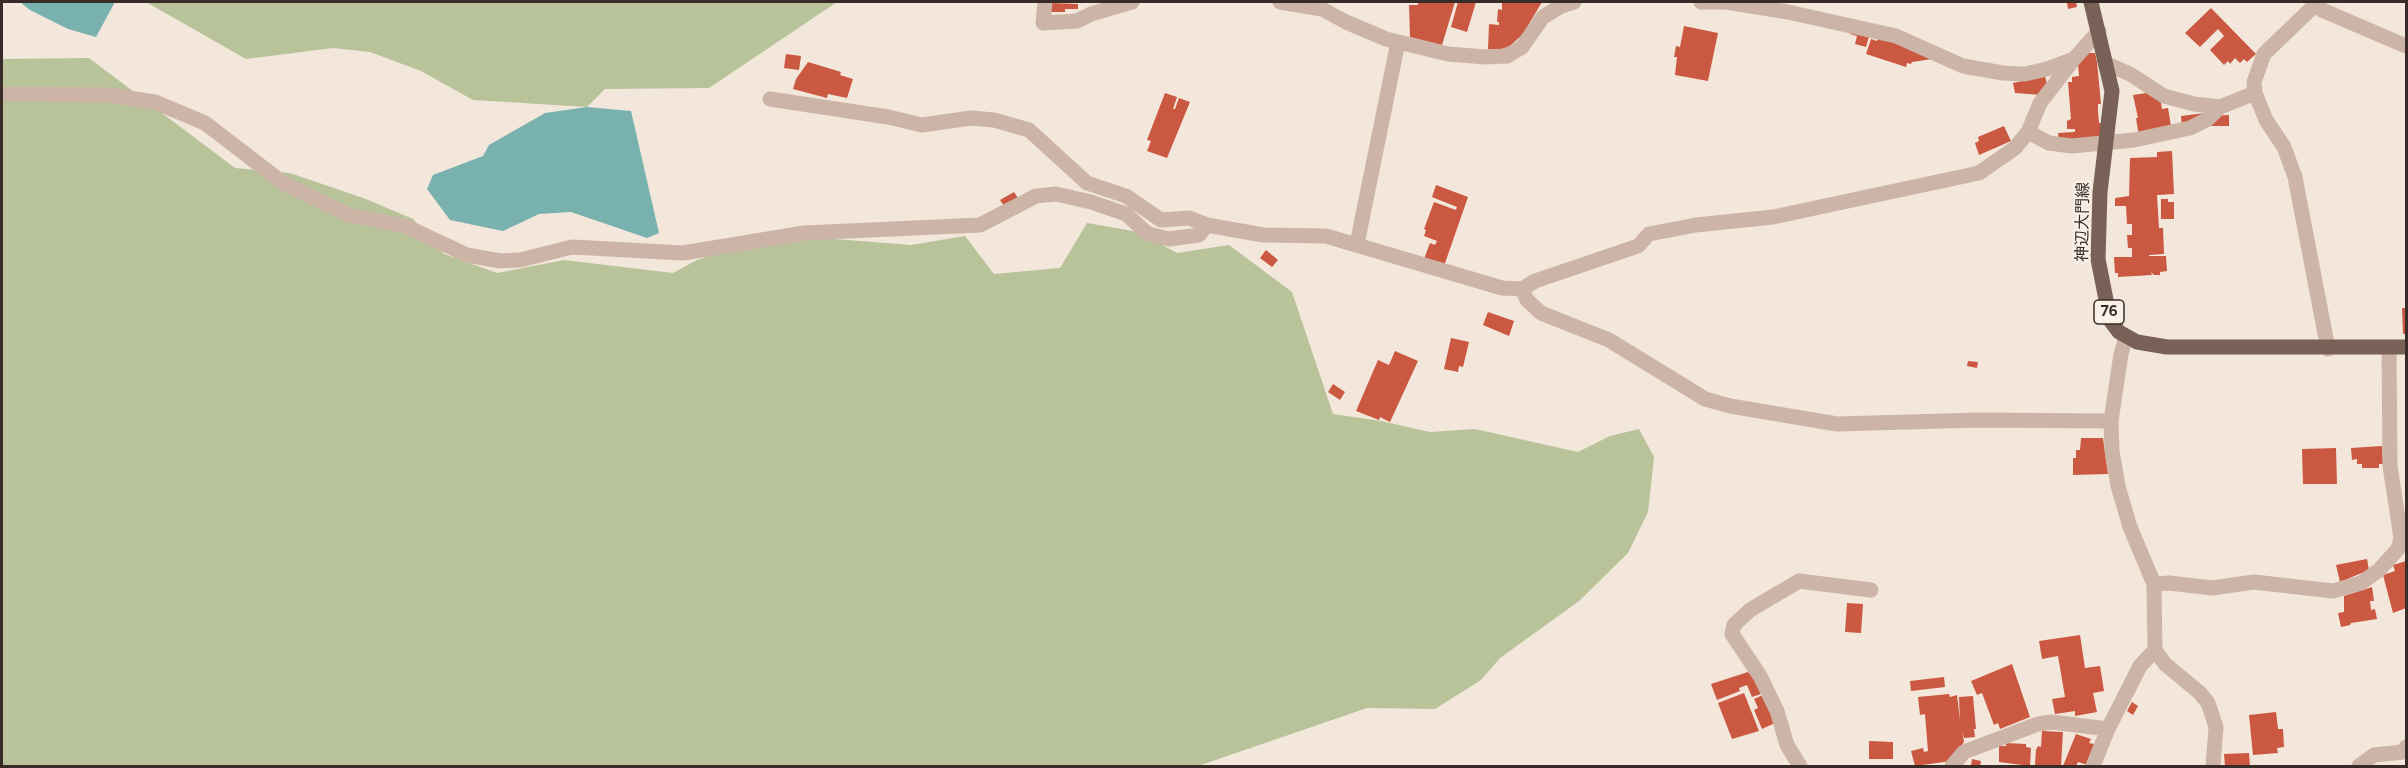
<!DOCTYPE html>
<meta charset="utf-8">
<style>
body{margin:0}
#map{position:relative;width:2408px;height:768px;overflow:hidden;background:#f3e6db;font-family:Figtree,sans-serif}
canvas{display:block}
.frame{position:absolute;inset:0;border:3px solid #382b28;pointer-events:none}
</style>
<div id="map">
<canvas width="2408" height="768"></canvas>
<div class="frame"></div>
</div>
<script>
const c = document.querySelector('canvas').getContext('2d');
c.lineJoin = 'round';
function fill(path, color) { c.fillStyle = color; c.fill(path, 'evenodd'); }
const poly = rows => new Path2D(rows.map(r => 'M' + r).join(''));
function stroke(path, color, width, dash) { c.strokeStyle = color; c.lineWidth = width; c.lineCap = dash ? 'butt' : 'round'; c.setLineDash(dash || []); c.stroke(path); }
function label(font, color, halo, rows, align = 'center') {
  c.font = font + ' Figtree,"Noto Sans JP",sans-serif'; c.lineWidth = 4.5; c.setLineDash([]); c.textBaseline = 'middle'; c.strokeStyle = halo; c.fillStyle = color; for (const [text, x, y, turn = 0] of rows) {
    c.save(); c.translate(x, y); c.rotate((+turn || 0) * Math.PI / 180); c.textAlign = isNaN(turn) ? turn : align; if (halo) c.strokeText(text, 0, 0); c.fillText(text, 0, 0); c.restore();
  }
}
const green = poly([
 [146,2,837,2,709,88,605,89,587,107,473,100,421,71,370,52,333,48,246,59],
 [89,58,235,168,290,173,366,199,413,219,444,254,497,273,564,260,673,273,697,260,771,234,911,245,965,236,994,274,1060,268,1087,223,1139,232,1177,253,1229,245,1292,292,1333,414,1381,421,1430,432,1475,429,1578,452,1610,436,1639,429,1654,457,1648,512,1628,553,1579,601,1500,658,1481,680,1435,709,1367,708,1198,766,2,766,2,59]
]);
const water = poly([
 [20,2,115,2,96,37,68,29,30,10],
 [587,107,631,111,659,233,647,238,571,212,539,214,503,231,450,220,427,189,433,175,483,156,489,145,545,113]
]);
const building = poly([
 [1418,2,1455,2,1442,45,1410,37,1409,5,1418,5],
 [1458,2,1476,2,1467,32,1451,27],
 [1502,2,1542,2,1523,34,1510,46,1499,50,1488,49,1489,24,1499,25,1499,22,1497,22,1498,9,1502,10],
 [2067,2,2076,2,2077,7,2068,9],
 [1051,3,1078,4,1078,9,1065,9,1065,12,1051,12],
 [2211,8,2256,54,2247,62,2244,59,2240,63,2235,58,2230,64,2228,61,2224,65,2210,50,2224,36,2218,29,2200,47,2185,33],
 [1684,26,1718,33,1708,81,1675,75,1677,57,1674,57,1676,46,1680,47],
 [1851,31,1869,36,1866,47,1855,44,1857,36,1850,34],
 [1879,37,1932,57,1932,59,1912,62,1911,64,1907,63,1906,67,1866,54,1871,39,1877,41],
 [2087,53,2095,53,2097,62,2101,104,2098,104,2098,112,2099,123,2101,123,2102,142,2059,143,2058,133,2075,132,2075,129,2067,129,2067,121,2071,119,2068,82,2072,82,2072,77,2079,76,2078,64],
 [786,54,801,56,799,70,784,68],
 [808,62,841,72,840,75,853,79,847,98,828,94,827,98,793,89,796,79],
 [2045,76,2047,85,2042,95,2015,93,2013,83],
 [2159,91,2162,109,2168,108,2172,132,2139,137,2136,118,2138,118,2133,95],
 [1165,93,1177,97,1173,109,1175,109,1179,98,1190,102,1167,158,1147,151,1151,141,1147,140],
 [2205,113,2182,130,2181,116],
 [2229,115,2229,126,2209,126,2209,116],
 [2004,126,2011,141,1979,155,1975,143,1979,141,1978,137],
 [2172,151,2174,194,2157,195,2159,228,2163,228,2164,254,2149,255,2149,256,2166,256,2167,271,2160,272,2160,275,2154,275,2151,272,2152,275,2118,277,2118,273,2115,273,2114,257,2132,257,2132,248,2128,248,2127,235,2132,235,2132,224,2127,224,2126,206,2115,206,2115,198,2129,196,2130,158,2157,157,2157,152],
 [1436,185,1468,197,1444,266,1424,259,1430,243,1435,245,1437,241,1424,236,1426,230,1424,229,1434,202,1456,210,1457,207,1432,197],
 [1014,192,1018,198,1004,206,1000,200],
 [2161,199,2168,199,2168,202,2174,202,2174,219,2161,219],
 [1266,250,1278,260,1272,267,1260,258],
 [2402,308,2406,308,2406,334,2403,334],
 [1488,312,1514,321,1509,336,1483,325],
 [1451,338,1469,342,1463,367,1459,366,1458,372,1444,369],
 [1395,351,1418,361,1390,422,1380,417,1379,420,1356,411,1378,360,1389,365],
 [1968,361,1978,362,1977,368,1967,366],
 [1333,384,1345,392,1340,400,1328,392],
 [2081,438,2103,438,2108,474,2073,475,2073,458,2076,458,2076,450,2080,450],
 [2382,446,2383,464,2379,464,2379,468,2362,468,2362,464,2357,464,2357,459,2352,460,2351,448],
 [2336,448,2337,484,2303,484,2302,449],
 [2367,559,2369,570,2340,582,2336,565],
 [2406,561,2406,608,2393,613,2383,575,2395,571,2393,565],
 [2372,587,2374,601,2370,601,2371,610,2375,609,2377,619,2351,623,2350,625,2341,627,2338,613,2344,612,2344,596],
 [1847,603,1863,604,1861,633,1845,632],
 [2080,635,2085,668,2100,666,2104,691,2093,693,2097,712,2075,716,2075,711,2055,714,2052,699,2065,697,2058,656,2042,659,2039,641],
 [2012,664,2030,717,2000,729,1998,723,1994,725,1982,693,1977,695,1971,681],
 [1748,672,1755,680,1761,694,1752,697,1747,685,1739,688,1740,691,1717,700,1711,684],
 [1944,677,1945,687,1911,691,1910,681],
 [1744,693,1759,731,1732,739,1718,703],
 [1949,694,1950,697,1957,695,1960,720,1959,697,1973,696,1976,729,1974,729,1975,737,1964,738,1962,731,1964,742,1951,761,1915,766,1911,751,1923,748,1924,752,1928,751,1925,714,1920,715,1918,697],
 [1763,695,1775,723,1762,729,1754,710,1758,708,1754,699],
 [2132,702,2138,706,2133,715,2127,711],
 [2276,712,2278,729,2283,729,2284,747,2277,748,2278,753,2253,755,2249,715],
 [2042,731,2063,732,2061,766,2035,765,2036,750,2038,746,2041,747],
 [2076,734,2091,739,2089,743,2094,744,2088,765,2078,762,2076,766,2063,766],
 [1869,741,1893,742,1893,759,1869,759],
 [2006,743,2026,744,2026,747,2031,748,2030,766,1999,762,1999,746,2006,746],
 [2249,753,2250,766,2225,766,2224,754],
 [1972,759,1981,761,1980,766,1971,766]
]);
const minor = poly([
 [1045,2,1043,23,1077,21,1091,14,1132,2],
 [1280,2,1322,9,1346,22,1386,39,1448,54,1485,57,1507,56,1522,47,1543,17,1561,6,1574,2],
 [1701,2,1726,2,1788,12,1896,36,1963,66,2003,73,2025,74,2047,69,2074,59,2099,31],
 [2315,2,2322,10,2406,46],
 [2318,2,2264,54,2254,82,2255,93,2266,120,2284,147,2295,177,2328,349],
 [2105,63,2130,74,2164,96,2194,104,2220,107,2255,93],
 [2,94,109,95,155,102,205,123,283,183,349,215,405,226,467,255,500,261,520,260,572,247,683,253,804,233,980,225,1036,196,1056,194,1091,202,1126,214,1148,234,1169,239,1199,235,1207,225],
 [770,99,888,117,922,125,971,118,994,120,1029,130,1087,183,1126,196,1161,220,1189,218,1207,225,1263,235,1326,236,1502,288,1522,289,1527,300,1541,313,1609,340,1705,399,1730,406,1837,424,1979,420,2111,421],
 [2028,132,2049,143,2072,146,2134,140,2190,128,2208,119,2220,107],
 [1357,244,1398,42],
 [1522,289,1535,281,1638,246,1649,234,1696,225,1773,217,1979,173,2015,148,2028,132,2040,103,2074,59],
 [2126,337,2121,354,2111,421,2112,451,2118,486,2130,527,2154,584,2155,650,2165,664,2200,693,2208,703,2216,727,2213,766],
 [2154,584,2169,583,2212,588,2254,582,2333,591,2361,583,2379,570,2398,549,2401,538,2390,466,2389,347],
 [1800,766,1787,745,1777,711,1760,676,1732,634,1734,625,1750,610,1799,581,1871,590],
 [1952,766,1964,752,2038,724,2052,722,2108,729],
 [2093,766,2108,729,2140,666,2155,650],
 [2359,766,2374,755,2403,752,2406,747]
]);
const major = poly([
 [2091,2,2112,91,2100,192,2098,259,2110,320,2119,332,2137,342,2167,347,2406,347]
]);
const shields = [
 [2109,312,30]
];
const shieldNames = [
 ["76",2109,312]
];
const streetNames = [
 ["神辺大門線",2083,222,-89]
];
fill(green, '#b8c39a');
fill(water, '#79b1af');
fill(building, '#cb5841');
stroke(minor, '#ccb5a6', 15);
stroke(major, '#7a6158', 15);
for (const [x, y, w] of shields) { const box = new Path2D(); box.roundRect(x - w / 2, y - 12, w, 24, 4.5); c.fillStyle = '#faf0e8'; c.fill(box); stroke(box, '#382b28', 1.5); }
label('bold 15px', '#382b28', null, shieldNames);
label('16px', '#382b28', '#faf0e8', streetNames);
</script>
